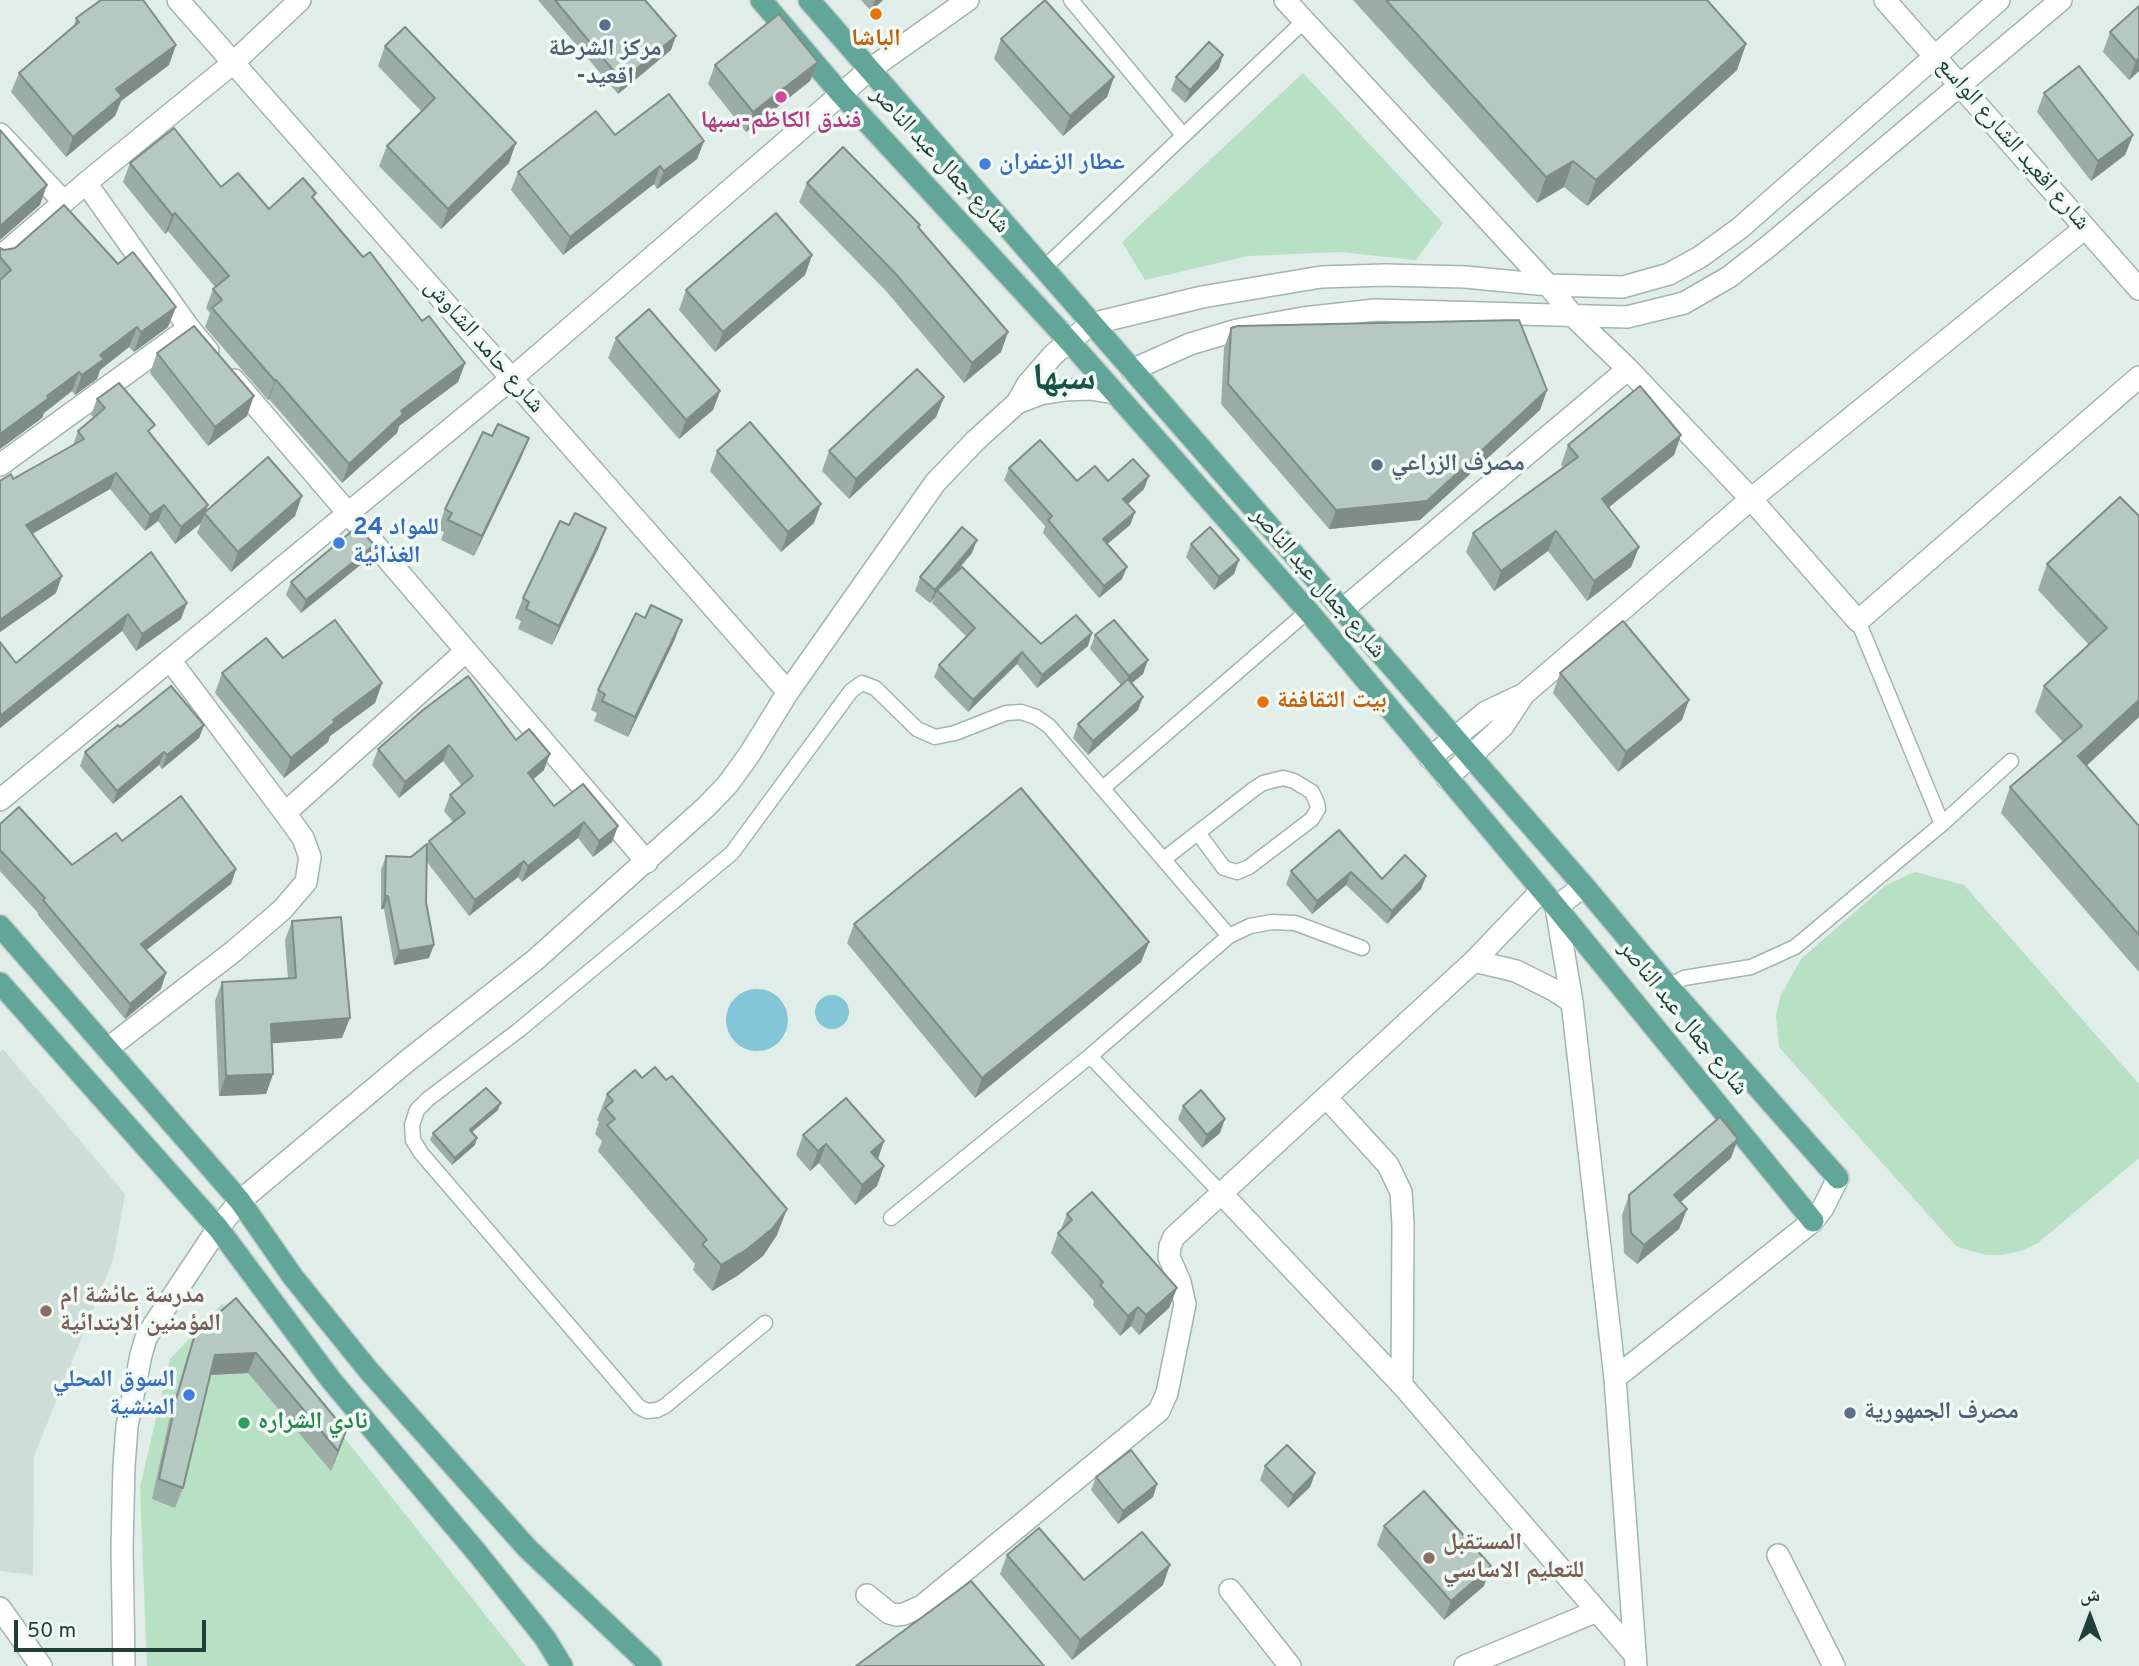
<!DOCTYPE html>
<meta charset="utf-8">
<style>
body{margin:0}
#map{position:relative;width:2139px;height:1666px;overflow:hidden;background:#e0ede8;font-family:Overpass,"Noto Naskh Arabic",sans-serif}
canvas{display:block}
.north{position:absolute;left:2055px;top:1582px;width:70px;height:70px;-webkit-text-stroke:5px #f1f9f5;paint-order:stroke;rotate:0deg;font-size:19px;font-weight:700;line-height:28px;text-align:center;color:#1f3f38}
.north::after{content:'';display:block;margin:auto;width:24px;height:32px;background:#1f3f38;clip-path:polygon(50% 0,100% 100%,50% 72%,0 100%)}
.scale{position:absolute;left:14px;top:1620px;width:192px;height:32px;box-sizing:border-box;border:4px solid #1f3f38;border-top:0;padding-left:9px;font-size:21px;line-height:24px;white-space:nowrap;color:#1f3f38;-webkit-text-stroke:5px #f1f9f5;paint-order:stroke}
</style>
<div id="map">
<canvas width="2139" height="1666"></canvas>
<div class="north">ش</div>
<div class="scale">50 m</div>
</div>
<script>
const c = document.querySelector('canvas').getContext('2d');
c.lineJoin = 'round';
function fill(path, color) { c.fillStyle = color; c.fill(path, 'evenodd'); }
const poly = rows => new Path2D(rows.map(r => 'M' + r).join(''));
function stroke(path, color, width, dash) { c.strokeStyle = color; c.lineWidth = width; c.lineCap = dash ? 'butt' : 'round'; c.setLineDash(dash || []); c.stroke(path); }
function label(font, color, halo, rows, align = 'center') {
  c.font = font + ' Overpass,"Noto Naskh Arabic",sans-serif'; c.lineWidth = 7; c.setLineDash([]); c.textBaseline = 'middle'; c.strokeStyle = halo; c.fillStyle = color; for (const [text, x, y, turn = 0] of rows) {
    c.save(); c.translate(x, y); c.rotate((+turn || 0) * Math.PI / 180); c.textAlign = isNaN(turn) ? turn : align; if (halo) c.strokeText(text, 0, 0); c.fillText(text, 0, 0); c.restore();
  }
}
const built = poly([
 [3,1049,125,1194,113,1260,34,1456,33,1575,0,1571,0,1052]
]);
const green = poly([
 [1303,73,1443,223,1416,260,1339,252,1248,256,1145,280,1122,242],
 [1915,872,1964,885,2139,1084,2139,1158,2038,1243,2020,1251,2002,1255,1986,1255,1957,1247,1779,1047,1776,1016,1780,997,1801,959,1886,885],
 [222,1304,245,1313,526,1666,147,1666,140,1487,170,1359]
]);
const water = poly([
 '726 1020a31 31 0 1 1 62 0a31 31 0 1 1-62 0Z',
 '815 1012a17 17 0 1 1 34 0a17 17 0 1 1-34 0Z'
]);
const service = poly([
 [1071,0,1183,135],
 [1043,269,1304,21],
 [1858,621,1942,824],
 [1103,788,1308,611],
 [1164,859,1254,789,1263,783,1283,778,1294,781,1312,792,1317,803,1318,809,1312,819,1249,867,1237,872,1224,868,1198,833],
 [1229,936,1250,926,1272,922,1295,923,1362,948],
 [1668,986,1684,978,1751,967,1795,947,1942,824,2011,761],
 [1090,1056,1221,1193],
 [765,1323,665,1406,657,1410,647,1411,639,1407,421,1153,413,1140,412,1125,417,1110,428,1099,519,1030,732,853,851,691,862,683,875,688,917,729,935,737,955,733,1006,713,1021,712,1036,717,1049,726,1229,936,1090,1056,891,1218]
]);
const minor = poly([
 [1285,0,1548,285,1574,317,1628,369,1751,499,1858,621,2139,377],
 [0,134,64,202],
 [86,183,189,328,208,351],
 [0,257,86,183,233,63,300,0],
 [1091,324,1202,297,1321,277,1385,275,1465,277,1548,285,1623,287,1669,274,1700,257,1740,228,1999,0],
 [1132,370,1190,344,1237,330,1303,318,1375,310,1627,317,1684,303,1729,277,1770,245,2061,0],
 [234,380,647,862],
 [0,465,189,328],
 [1342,610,1628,369],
 [1430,758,1486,712,1524,694,1751,499,2085,228],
 [1447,778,1503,726,1524,694],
 [0,800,511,379,869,70,968,0],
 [285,813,465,652],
 [107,1049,234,951,282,910,306,882,310,857,303,838,285,813,170,660],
 [1326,1097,1388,1165,1401,1192,1403,1224,1402,1385,1635,1655],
 [1221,1193,1402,1385],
 [1778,1555,1834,1666],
 [1230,1590,1290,1666],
 [867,1595,889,1613,896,1615,904,1614,922,1606,1159,1411,1167,1393,1185,1304,1180,1282,1169,1257,1170,1246,1174,1237,1474,961,1542,890],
 [0,1608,41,1666],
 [1465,1666,1597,1611]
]);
const tertiary = poly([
 [178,0,788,692],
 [1885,0,2139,289],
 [1017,403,1040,394,1065,390,1090,389,1115,393],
 [1584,886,1556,907,1572,1002,1615,1378,1636,1666],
 [1474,961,1516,971,1554,990,1572,1002],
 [1615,1378,1813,1221,1823,1208,1838,1178],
 [124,1666,122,1548,124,1466,127,1426,141,1355,146,1338,155,1323,218,1228,240,1201,406,1062,534,961,706,807,728,784,749,755,788,692,935,483,975,441,1017,403,1027,385,1054,354,1091,324]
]);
const primary = poly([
 [761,0,841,94,1069,341,1308,611,1556,907,1813,1221],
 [809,0,1584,886,1668,986,1838,1178],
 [0,926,240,1201,293,1277,369,1371,527,1548,651,1666],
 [0,983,218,1228,331,1380,478,1554,545,1638,562,1666]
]);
const wall = poly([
 [538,0,645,0,671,50,618,94],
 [861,0,883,0,871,11],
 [1353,0,1707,0,1746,44,1737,70,1587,206,1564,187,1537,203],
 [2139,6,2139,71,2129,80,2103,52,2110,32],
 [76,18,169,65,121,101,115,116,66,157,11,92,19,73,73,28],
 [1001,39,1114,77,1107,97,1063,136,994,59],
 [385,46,509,163,441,229,379,166,387,146,422,112,378,66],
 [818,62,810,81,746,132,708,84,715,65],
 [1219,68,1185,103,1171,90,1176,77],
 [2044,93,2133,135,2125,155,2091,181,2037,112],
 [615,135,704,141,697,159,657,189,654,184,563,255,511,190,518,172],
 [130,163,221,187,269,209,314,199,363,257,422,321,465,363,458,382,399,426,397,433,342,483,269,399,268,400,205,327,210,313,206,308,213,289,215,287,168,231,165,234,123,182],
 [807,183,920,225,919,228,1008,332,1001,352,964,383,886,291,799,202],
 [812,255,805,275,715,352,679,310,686,290],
 [0,257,168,327,134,352,129,347,100,370,97,379,75,395,72,391,44,413,42,418,0,449],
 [1231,328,1547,390,1540,410,1420,520,1329,529,1221,404,1224,348],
 [616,338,720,391,713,410,679,439,608,358],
 [157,353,247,416,208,446,150,373],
 [944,397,936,417,849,499,822,471,829,451],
 [97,399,151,435,208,505,206,512,295,516,231,572,197,533,201,523,175,544,158,521,145,531,110,489,32,534,56,593,0,632,0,481,13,479,73,445,78,431,94,418,91,415],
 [1681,435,1674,455,1608,508,1639,547,1631,567,1587,601,1548,551,1494,591,1466,552,1473,533,1563,467,1561,465,1568,445],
 [717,451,814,523,781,552,710,471],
 [521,458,474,556,441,540,444,532,438,529,445,509],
 [1009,468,1077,481,1108,481,1144,489,1128,504,1135,512,1130,525,1107,544,1122,579,1099,598,1043,533,1045,526,1004,480],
 [2139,516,2139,717,2086,766,2139,826,2139,972,2001,813,2010,787,2063,742,2035,712,2044,686,2089,645,2038,590,2047,564],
 [1191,544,1239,560,1234,574,1214,590,1186,557],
 [599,547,552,645,518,629,521,621,515,618,523,598],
 [151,552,181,619,136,651,122,631,0,728,0,642,16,663],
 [972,553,955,573,1041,644,1088,646,1037,688,1017,664,968,712,934,677,939,665,967,637,932,603,934,598,930,603,915,591,920,577],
 [369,558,301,613,286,595,291,582],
 [1095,635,1143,674,1131,684,1138,710,1088,755,1073,738,1078,724,1121,685,1090,649],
 [675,639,628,737,594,721,597,713,591,710,598,690],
 [283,658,382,683,375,703,330,736,328,742,284,778,215,693,222,673],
 [1560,673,1682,720,1618,772,1553,693],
 [204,725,199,738,162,769,159,765,113,804,80,766,85,752,120,727],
 [516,740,544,770,533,779,554,806,618,826,612,842,593,857,578,838,522,882,518,877,469,916,427,862,426,902,429,958,394,965,384,909,381,909,381,870,386,856,411,857,427,846,429,841,453,822,444,811,450,795,462,786,443,761,399,798,372,765,378,749],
 [0,824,72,865,122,841,236,869,231,884,146,950,161,989,125,1019,38,915,38,913,0,871],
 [1339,830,1382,879,1426,876,1421,889,1387,924,1346,885,1312,914,1286,884,1291,871],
 [292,921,342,1038,272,1043,273,1074,266,1094,219,1096,215,1001,222,982,288,979,285,940],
 [854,924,1149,942,1141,962,975,1098,847,943],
 [607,1094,777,1235,763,1256,737,1276,712,1291,693,1270,695,1264,598,1151,602,1141,595,1134,599,1122,597,1120],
 [1183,1106,1220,1133,1202,1148,1178,1119],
 [498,1110,472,1132,475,1145,452,1165,430,1140,433,1133],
 [803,1135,884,1141,878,1159,884,1166,877,1186,855,1205,819,1163,810,1171,796,1155],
 [1731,1158,1680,1202,1687,1209,1679,1229,1637,1264,1624,1253,1622,1215,1629,1195],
 [1067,1214,1177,1288,1169,1308,1139,1335,1131,1326,1120,1336,1093,1305,1094,1301,1051,1253,1058,1233,1061,1229],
 [236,1298,339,1451,331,1471,248,1373,210,1375,183,1488,175,1508,152,1499,170,1416,188,1354,195,1334],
 [1265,1466,1315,1473,1310,1487,1288,1508,1260,1480],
 [1096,1477,1157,1484,1153,1497,1118,1524,1091,1490],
 [1384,1526,1484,1586,1444,1620,1377,1545],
 [1007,1555,1084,1580,1163,1585,1072,1660,1000,1574]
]);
const shadedWall = poly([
 [875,0,883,0,871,11],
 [676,36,671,50,618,94,622,81],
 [1746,44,1737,70,1587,206,1596,180],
 [176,45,169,65,121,101,115,116,66,157,73,137,116,89],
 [1223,55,1219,68,1185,103,1190,90],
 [2139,58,2139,71,2129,80,2136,61],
 [818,62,810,81,746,132,753,112],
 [1114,77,1107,97,1063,136,1070,116],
 [2133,135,2125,155,2091,181,2098,161],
 [704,141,697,159,657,189,664,171],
 [516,143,509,163,441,229,448,209],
 [1573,161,1564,187,1537,203,1546,177],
 [660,166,654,184,563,255,570,237],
 [47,185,40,205,0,240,0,226],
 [175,213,168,231,165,234,172,215],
 [812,255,805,275,715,352,723,332],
 [176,307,168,327,134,352,141,332],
 [137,327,129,347,100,370,97,379,75,395,82,375,100,355],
 [1008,332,1001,352,964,383,972,363],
 [465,363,458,382,399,426,397,433,342,483,349,464,401,411],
 [79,372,72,391,44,413,42,418,0,449,0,434],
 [276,380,269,399,268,400,275,381],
 [1547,390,1540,410,1420,520,1329,529,1336,510],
 [720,391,713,410,679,439,686,420],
 [254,396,247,416,208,446,215,427],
 [944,397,936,417,849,499,856,479],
 [1681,435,1674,455,1594,519,1602,499],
 [529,438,521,458,474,556,482,536],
 [116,473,110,489,20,541,26,525],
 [1149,476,1144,489,1119,512,1123,499],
 [302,496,295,516,231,572,238,552],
 [821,504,814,523,781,552,788,532],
 [164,505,158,521,145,531,150,515],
 [208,505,201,523,175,544,181,527],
 [1135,512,1130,525,1098,552,1103,539],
 [606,528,599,547,552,645,559,626],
 [1556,531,1548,551,1494,591,1501,571],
 [977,540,972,553,939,592,937,590,934,598,930,603,935,590],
 [374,545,369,558,301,613,306,600],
 [1639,547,1631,567,1587,601,1594,581],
 [1239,560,1234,574,1214,590,1219,577],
 [1127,567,1122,579,1099,598,1104,586],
 [62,576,56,593,0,632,0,620],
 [187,603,181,619,136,651,142,634],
 [128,614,122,631,0,728,0,716],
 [682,620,675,639,628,737,635,717],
 [1092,633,1088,646,1037,688,1042,675],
 [1022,652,1017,664,968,712,973,700],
 [1148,660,1143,674,1124,689,1129,676],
 [382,683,375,703,330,736,328,742,284,778,291,758,333,720],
 [1143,697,1138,710,1088,755,1093,741],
 [1689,700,1682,720,1618,772,1626,752],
 [2139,700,2139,717,2069,782,2078,756],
 [204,725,199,738,162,769,167,755],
 [449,745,443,761,399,798,405,782],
 [164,752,159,765,113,804,117,791],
 [550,754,544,770,522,789,528,773],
 [584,822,578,838,522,882,528,866],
 [618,826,612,842,593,857,599,841],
 [524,861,518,877,469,916,475,900],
 [236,869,231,884,135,959,141,944],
 [1351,872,1346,885,1312,914,1317,901],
 [1426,876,1421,889,1387,924,1392,911],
 [385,896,388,896,384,909,381,909],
 [1149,942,1141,962,975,1098,982,1078],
 [434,945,429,958,394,965,399,951],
 [166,973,161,989,125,1019,130,1004],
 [350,1018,342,1038,264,1044,271,1024],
 [273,1074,266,1094,219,1096,226,1076],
 [501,1103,498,1110,467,1136,470,1130],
 [1225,1119,1220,1133,1202,1148,1207,1135],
 [477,1138,475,1145,452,1165,455,1158],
 [1738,1139,1731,1158,1666,1215,1674,1195],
 [884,1141,877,1161,871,1152],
 [826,1144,819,1163,810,1171,818,1151],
 [884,1166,877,1186,855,1205,862,1185],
 [787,1209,777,1235,763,1256,737,1276,712,1291,721,1265],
 [1687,1209,1679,1229,1637,1264,1644,1245],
 [1177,1288,1169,1308,1139,1335,1146,1315],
 [1138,1307,1131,1326,1120,1336,1128,1316],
 [256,1353,248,1373,208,1375,215,1355],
 [346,1431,339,1451,331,1471,338,1451],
 [1315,1473,1310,1487,1288,1508,1293,1495],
 [1157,1484,1153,1497,1118,1524,1123,1511],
 [1170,1565,1163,1585,1072,1660,1080,1640],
 [1491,1566,1484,1586,1444,1620,1451,1601]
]);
const building = poly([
 [101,0,143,0,176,45,116,89,122,96,73,137,19,73,79,22,76,18,101,0],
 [555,0,645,0,676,36,622,81,555,0],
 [1045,0,1114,77,1070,116,1001,39,1045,0],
 [1386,0,1707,0,1746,44,1596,180,1573,161,1546,177,1386,0],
 [2139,6,2139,58,2136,61,2110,32,2139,6],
 [779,14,818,62,753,112,715,65,779,14],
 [405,27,516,143,448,209,387,146,435,98,385,46,405,27],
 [1209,42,1223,55,1190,90,1176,77,1209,42],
 [2079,66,2133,135,2098,161,2044,93,2079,66],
 [669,94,704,141,664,171,660,166,570,237,518,172,596,111,615,135,669,94],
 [174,128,221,187,238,173,269,209,303,178,316,193,312,197,363,257,370,252,422,321,429,316,465,363,401,411,403,414,349,464,276,380,275,381,212,308,222,300,213,289,229,276,175,213,172,215,130,163,174,128],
 [0,130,47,185,0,226,0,130],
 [843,147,920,225,918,227,1008,332,972,363,894,272,807,183,843,147],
 [64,205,118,264,133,252,176,307,141,332,137,327,100,355,104,359,82,375,79,372,47,396,49,398,0,434,0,280,11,270,0,257,0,248,4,250,15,248,64,205],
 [776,213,812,255,723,332,686,290,776,213],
 [649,309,720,391,686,420,616,338,649,309],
 [1519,320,1547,390,1427,501,1336,510,1228,384,1231,328,1238,326,1519,320],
 [194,326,254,396,215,427,157,353,194,326],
 [917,369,944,397,856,479,829,451,917,369],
 [119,383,155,425,148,431,208,505,181,527,164,505,150,515,116,473,26,525,62,576,0,620,0,481,11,474,13,479,84,439,78,431,105,408,97,399,119,383],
 [1640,386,1681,435,1602,499,1639,547,1594,581,1556,531,1501,571,1473,533,1578,457,1568,445,1640,386],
 [750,422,821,504,788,532,717,451,750,422],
 [498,424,529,438,482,536,448,520,452,513,445,509,483,432,492,436,498,424],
 [1040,440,1077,481,1095,466,1108,481,1133,459,1149,476,1123,499,1135,512,1103,539,1127,567,1104,586,1048,520,1052,516,1009,468,1040,440],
 [268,457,302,496,238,552,204,513,268,457],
 [2120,497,2139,516,2139,700,2078,756,2139,826,2139,935,2010,787,2082,726,2044,686,2107,628,2047,564,2120,497],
 [575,513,606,528,559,626,526,609,529,602,523,598,560,521,569,525,575,513],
 [358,526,374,545,306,600,291,582,358,526],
 [962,527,977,540,935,590,920,577,962,527],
 [1210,527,1239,560,1219,577,1191,544,1210,527],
 [151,552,187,603,142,634,128,614,0,716,0,642,16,663,151,552],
 [962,567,1041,644,1076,615,1092,633,1042,675,1022,652,973,700,939,665,975,628,937,590,962,567],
 [651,605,682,620,635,717,602,701,605,694,598,690,636,613,645,618,651,605],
 [335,620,382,683,333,720,335,722,291,758,222,673,266,638,283,658,335,620],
 [1114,620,1148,660,1129,676,1095,635,1114,620],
 [1623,621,1689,700,1626,752,1560,673,1623,621],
 [468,676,516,740,529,729,550,754,528,773,554,806,583,784,618,826,599,841,584,822,528,866,524,861,475,900,429,841,465,813,450,795,473,776,449,745,405,782,378,749,423,710,468,676],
 [1128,679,1143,697,1093,741,1078,724,1128,679],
 [171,686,204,725,167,755,164,752,117,791,85,752,118,725,120,727,171,686],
 [1021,788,1149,942,982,1078,854,924,1021,788],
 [181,796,236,869,141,944,166,973,130,1004,43,900,45,898,0,850,0,824,19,807,72,865,116,833,122,841,181,796],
 [1339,830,1382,879,1405,855,1426,876,1392,911,1351,872,1317,901,1291,871,1339,830],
 [427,844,426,902,434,945,399,951,388,896,385,896,386,856,411,857,427,844],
 [341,917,350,1018,271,1024,273,1074,226,1076,222,982,296,978,292,921,341,917],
 [655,1067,666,1080,672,1076,787,1209,772,1229,746,1250,721,1265,702,1244,707,1240,607,1125,615,1119,605,1108,613,1101,607,1094,635,1070,642,1078,655,1067],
 [486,1088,501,1103,470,1130,477,1138,455,1158,433,1133,486,1088],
 [1201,1090,1225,1119,1207,1135,1183,1106,1201,1090],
 [846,1098,884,1141,871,1152,884,1166,862,1185,826,1144,818,1151,803,1135,846,1098],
 [1720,1117,1738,1139,1674,1195,1687,1209,1644,1245,1631,1233,1629,1195,1720,1117],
 [1092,1192,1177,1288,1146,1315,1138,1307,1128,1316,1100,1285,1103,1282,1058,1233,1072,1220,1067,1214,1092,1192],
 [236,1298,346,1431,338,1451,256,1353,215,1355,183,1488,159,1479,177,1396,195,1334,236,1298],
 [1287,1445,1315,1473,1293,1495,1265,1466,1287,1445],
 [1131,1450,1157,1484,1123,1511,1096,1477,1131,1450],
 [1424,1491,1491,1566,1451,1601,1384,1526,1424,1491],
 [1039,1528,1084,1580,1142,1532,1170,1565,1080,1640,1007,1555,1039,1528],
 [971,1581,1044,1666,856,1666,971,1581]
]);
const markers = [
 [876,14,7,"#e8710a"],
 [605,25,7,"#5c6f8a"],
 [781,97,7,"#d1479c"],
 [985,164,7,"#3f7fe0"],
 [1377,465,7,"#5c6f8a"],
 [339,543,7,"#3f7fe0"],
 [1263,702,7,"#e8710a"],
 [46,1311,7,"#8d6e63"],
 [189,1395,7,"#3f7fe0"],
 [1850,1413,7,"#5c6f8a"],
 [244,1423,7,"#2e9e5b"],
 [1429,1558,7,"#8d6e63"]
];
const foodNames = [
 ["الباشا",876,40],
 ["بيت الثقاففة",1277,702,"left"]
];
const serviceNames = [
 ["مركز الشرطة",605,50,"center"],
 ["-اقعيد",605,78,"center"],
 ["مصرف الزراعي",1391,465],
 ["مصرف الجمهورية",1864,1413]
];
const hotelNames = [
 ["فندق الكاظم-سبها",781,122]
];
const streetNames = [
 ["شارع اقعيد الشارع الواسع",2012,145,49],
 ["شارع جمال عبد الناصر",939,161,47],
 ["شارع حامد الشاوش",483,347,49],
 ["شارع جمال عبد الناصر",1317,584,49],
 ["شارع جمال عبد الناصر",1682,1019,51]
];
const shopNames = [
 ["عطار الزعفران",999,164],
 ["24 للمواد",353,529],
 ["الغذائية",353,557],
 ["السوق المحلي",175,1381,"right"],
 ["المنشية",175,1409,"right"]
];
const educationNames = [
 ["مدرسة عائشة ام",60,1297],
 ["المؤمنين ألابتدائية",60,1325],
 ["المستقبل",1443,1544],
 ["للتعليم الاساسي",1443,1572]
];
const leisureNames = [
 ["نادي الشراره",258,1423]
];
const townNames = [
 ["سبها",1064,381]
];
fill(built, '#ceddd7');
fill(green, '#b7e0c4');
fill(water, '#83c6d7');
stroke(service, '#a2b5b0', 17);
stroke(minor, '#a2b5b0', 24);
stroke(tertiary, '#a2b5b0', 24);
stroke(primary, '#c0c9c7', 24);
stroke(service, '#fff', 14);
stroke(minor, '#fff', 21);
stroke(tertiary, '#fff', 21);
stroke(primary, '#61a698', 21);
fill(wall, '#9caca6');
fill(shadedWall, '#7f8c87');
fill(building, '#b5c8c1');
stroke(building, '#7f8c87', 2);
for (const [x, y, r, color] of markers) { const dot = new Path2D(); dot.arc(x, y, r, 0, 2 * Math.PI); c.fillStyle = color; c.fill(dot); stroke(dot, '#f1f9f5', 2.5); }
label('bold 24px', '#c56008', '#f1f9f5', foodNames);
label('bold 24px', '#4e5e75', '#f1f9f5', serviceNames, 'left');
label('bold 24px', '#b23c85', '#f1f9f5', hotelNames);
label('24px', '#1f3f38', '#f1f9f5', streetNames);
label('bold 24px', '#366cbe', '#f1f9f5', shopNames, 'left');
label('bold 24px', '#785e54', '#f1f9f5', educationNames, 'left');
label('bold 24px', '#27864d', '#f1f9f5', leisureNames, 'left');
label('bold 38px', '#195348', '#f1f9f5', townNames);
</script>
